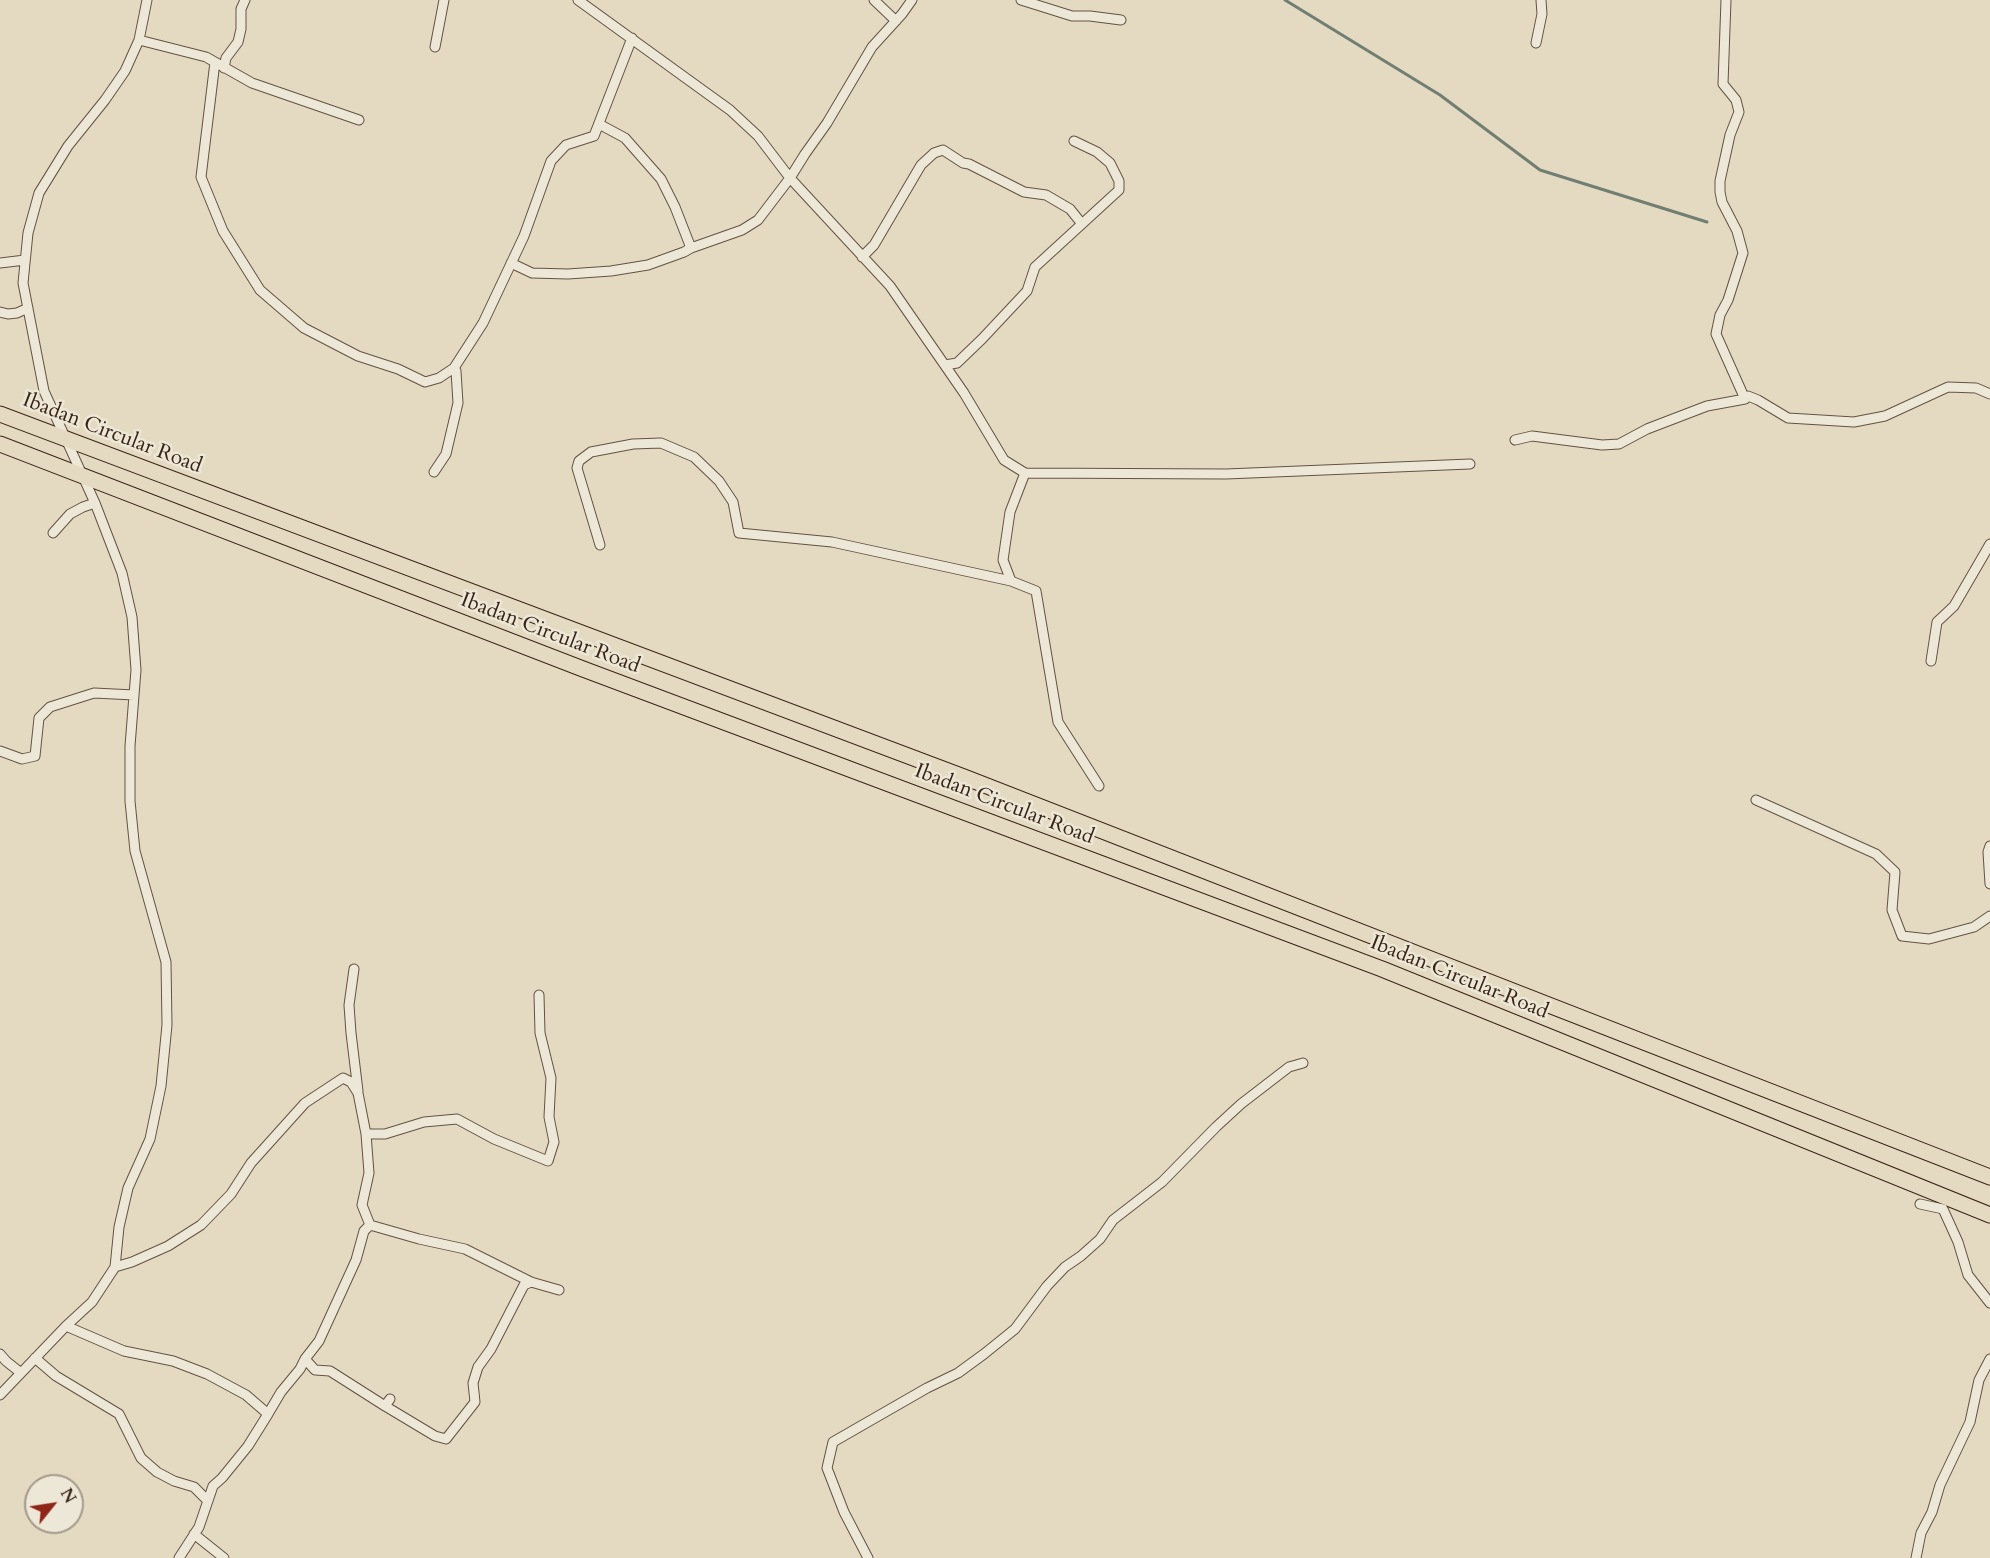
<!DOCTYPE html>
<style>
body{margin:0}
#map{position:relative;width:1990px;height:1558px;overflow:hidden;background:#e4dac1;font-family:Cardo,serif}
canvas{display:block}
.north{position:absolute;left:24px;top:1474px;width:60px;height:60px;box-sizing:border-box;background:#ede7d7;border:2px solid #a5998a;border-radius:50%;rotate:60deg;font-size:16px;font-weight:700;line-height:24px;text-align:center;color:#3a2417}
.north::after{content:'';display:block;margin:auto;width:21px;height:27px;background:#8f2418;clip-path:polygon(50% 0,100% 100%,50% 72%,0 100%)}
</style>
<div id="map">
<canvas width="1990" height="1558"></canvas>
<div class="north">N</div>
</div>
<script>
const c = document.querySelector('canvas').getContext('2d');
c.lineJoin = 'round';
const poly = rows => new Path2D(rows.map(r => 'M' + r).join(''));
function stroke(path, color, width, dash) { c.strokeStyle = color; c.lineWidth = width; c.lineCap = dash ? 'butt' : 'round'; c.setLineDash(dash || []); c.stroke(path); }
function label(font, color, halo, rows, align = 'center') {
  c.font = font + ' Cardo,serif'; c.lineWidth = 5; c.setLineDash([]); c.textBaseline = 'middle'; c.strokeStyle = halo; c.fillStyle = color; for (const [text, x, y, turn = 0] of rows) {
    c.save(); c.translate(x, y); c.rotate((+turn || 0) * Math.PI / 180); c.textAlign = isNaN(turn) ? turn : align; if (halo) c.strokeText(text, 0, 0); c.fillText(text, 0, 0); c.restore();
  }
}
const stream = poly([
 [1285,0,1440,95,1540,170,1707,222]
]);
const minor = poly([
 [578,0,730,110,758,136,790,178,890,286,964,393,1004,460,1025,473,1226,474,1470,464],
 [874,0,896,21],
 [1021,0,1072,16,1090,16,1121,20],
 [1726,0,1723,84,1736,100,1739,112,1730,135,1720,181,1720,192,1722,202,1737,231,1743,253,1728,300,1720,315,1716,334,1745,399],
 [139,40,206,57,252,83,359,120],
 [1536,43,1542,14,1541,0],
 [435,47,444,0],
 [215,62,201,177,223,231,260,290,304,328,358,356,398,369,425,382,439,378,454,368,483,323,524,236,551,161,566,145,594,136,632,38],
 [224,68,226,58,238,42,241,29,241,9,245,0],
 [599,124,625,138,661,179,675,207,691,248],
 [862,257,874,245,921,165,934,153,943,150,963,163,969,164,1024,192,1046,195,1070,209,1082,224],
 [0,263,25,260],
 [511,263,532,273,568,274,611,271,648,265,684,252,691,248,742,230,758,220,790,178,805,154,827,123,872,47,902,14,912,0],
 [0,312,8,314,17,313,28,308],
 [945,365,957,363,982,339,1027,291,1035,267,1119,190,1119,181,1110,163,1097,152,1074,141],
 [1515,440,1532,436,1602,445,1619,444,1647,429,1707,406,1745,399,1748,396,1758,400,1788,418,1854,422,1885,416,1948,387,1976,388,1990,394],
 [434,472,446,454,458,403,456,371,454,368],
 [1025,473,1010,512,1003,560,1011,581,1036,591,1058,722,1099,786],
 [53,533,70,514,83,507,95,503],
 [600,545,577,468,579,461,591,452,633,444,661,443,694,457,719,481,733,502,739,533,832,542,1011,581],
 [1931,661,1937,622,1954,606,1990,544],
 [0,751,22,759,35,756,39,718,50,707,94,693,134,695],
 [1756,800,1876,854,1895,872,1892,910,1902,936,1929,939,1974,927,1990,916],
 [1990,846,1988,852,1990,884],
 [354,969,349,1005,351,1033,358,1091],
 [366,1134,385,1134,424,1122,457,1119,494,1139,548,1161,554,1142,549,1117,551,1078,540,1033,539,995],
 [1920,1204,1943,1209,1958,1242,1968,1275,1990,1303],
 [370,1225,364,1231,356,1260,319,1341,305,1359,315,1370,330,1371,385,1406],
 [115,1267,132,1262,168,1246,201,1225,231,1194,251,1163,305,1103,343,1078,351,1082,358,1093,366,1134,369,1173,362,1205,370,1225,419,1239,465,1249,531,1282,559,1290],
 [66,1326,124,1351,173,1361,207,1374,246,1395,268,1414,281,1392,300,1369,305,1359],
 [0,1354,6,1361,21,1373],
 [35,1358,56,1376,119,1414,141,1458,157,1472,174,1481,194,1487,208,1501],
 [0,1395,66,1326,92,1302,115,1267,119,1227,128,1188,150,1139,161,1086,167,1025,166,962,135,851,130,801,130,746,136,670,132,617,122,573,95,503,44,391,23,283,28,233,39,193,68,146,105,100,125,71,139,40,147,0],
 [390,1399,385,1406,435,1436,446,1439,475,1402,473,1383,478,1367,491,1349,524,1285,531,1282],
 [194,1534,224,1558],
 [179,1558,199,1527,213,1486,222,1478,248,1446,268,1414],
 [868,1558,844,1512,827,1468,833,1442,927,1388,958,1373,984,1354,1015,1329,1047,1286,1065,1267,1081,1256,1100,1239,1113,1220,1162,1182,1216,1127,1241,1104,1289,1067,1303,1063],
 [1916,1558,1921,1533,1932,1512,1940,1485,1970,1422,1979,1380,1990,1359]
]);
const trunk = poly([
 [0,414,964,777,1990,1177],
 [0,444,583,669,1382,969,1990,1215]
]);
const streetNames = [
 ["Ibadan Circular Road",112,434,21],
 ["Ibadan Circular Road",550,634,21],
 ["Ibadan Circular Road",1004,805,21],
 ["Ibadan Circular Road",1459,978,22]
];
stroke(stream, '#717f73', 3);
stroke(minor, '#645242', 11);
stroke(trunk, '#3a2417', 17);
stroke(minor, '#ede7d7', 9);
stroke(trunk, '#e4dac1', 15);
label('21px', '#3a2417', '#ede7d7', streetNames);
</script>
